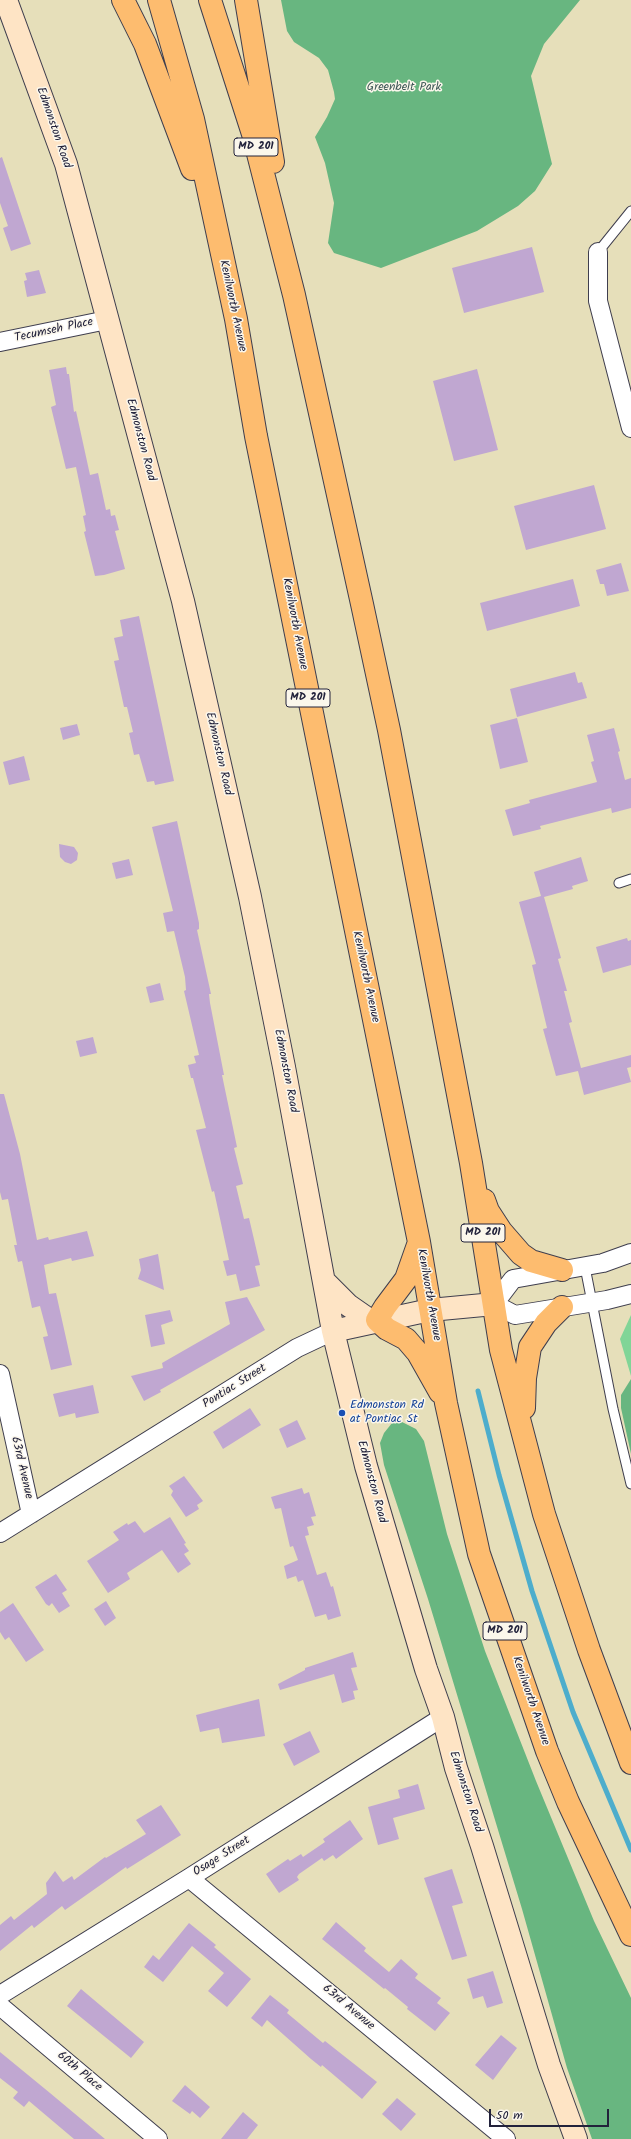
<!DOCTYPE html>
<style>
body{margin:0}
#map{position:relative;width:631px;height:2139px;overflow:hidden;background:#e6dfba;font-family:Kalam,sans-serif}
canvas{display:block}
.scale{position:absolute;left:489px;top:2109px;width:120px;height:18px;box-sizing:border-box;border:2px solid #22223b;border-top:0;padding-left:5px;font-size:12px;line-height:14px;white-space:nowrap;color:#22223b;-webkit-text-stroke:3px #fbf7ec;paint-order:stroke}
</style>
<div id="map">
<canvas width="631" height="2139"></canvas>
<div class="scale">50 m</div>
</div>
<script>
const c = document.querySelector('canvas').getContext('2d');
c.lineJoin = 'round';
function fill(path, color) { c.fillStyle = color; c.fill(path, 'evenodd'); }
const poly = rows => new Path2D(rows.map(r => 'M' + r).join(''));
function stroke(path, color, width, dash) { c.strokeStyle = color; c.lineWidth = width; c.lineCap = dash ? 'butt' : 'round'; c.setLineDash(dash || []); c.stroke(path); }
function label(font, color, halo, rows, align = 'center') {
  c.font = font + ' Kalam,sans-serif'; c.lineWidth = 3; c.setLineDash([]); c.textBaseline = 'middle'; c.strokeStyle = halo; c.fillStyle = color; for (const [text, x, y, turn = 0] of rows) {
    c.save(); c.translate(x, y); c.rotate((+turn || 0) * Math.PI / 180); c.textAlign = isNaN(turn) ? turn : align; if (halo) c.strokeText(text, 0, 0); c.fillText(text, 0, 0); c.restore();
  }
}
const green = poly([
 [631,1315,631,1376,620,1339]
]);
const forest = poly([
 [281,0,580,0,544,44,531,76,552,164,535,191,518,206,477,231,381,268,334,253,328,243,334,203,325,163,315,137,327,117,335,99,334,92,328,70,319,58,294,42,287,31],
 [631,1379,631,1454,621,1408,621,1395],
 [402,1422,416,1429,424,1441,447,1534,485,1651,536,1781,594,1921,631,1998,631,2139,592,2139,567,2068,522,1909,428,1599,384,1465,380,1443,384,1433,392,1423]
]);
const stream = poly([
 [478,1391,499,1475,532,1591,573,1712,631,1850]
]);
const building = poly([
 [2,157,31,244,11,251,3,228,8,226,0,203,0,158],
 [532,247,544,292,464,313,452,268],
 [39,270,46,293,27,297,24,281,27,280,25,273],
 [66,367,67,374,69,374,74,412,76,411,90,475,98,473,106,510,110,509,111,516,115,515,119,530,115,531,125,569,104,575,95,576,84,532,86,531,83,516,86,515,76,467,66,469,51,407,56,405,49,370],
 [477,369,498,450,454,461,433,381],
 [594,485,606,529,526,550,514,506],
 [621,563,629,591,607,596,604,584,600,584,596,570],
 [573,579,580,606,487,631,480,603],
 [139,616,174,781,155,785,154,781,147,782,139,754,134,755,129,733,133,732,127,707,124,707,114,661,119,660,114,638,123,636,120,620],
 [575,672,578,683,582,682,587,698,517,717,510,689],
 [517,718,528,762,500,769,490,725],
 [77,724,80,735,63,740,60,728],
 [614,728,620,751,618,752,625,780,631,778,631,808,612,813,611,808,540,826,541,829,513,836,505,810,530,803,529,800,597,782,591,762,594,761,587,735],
 [24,756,30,780,9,785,3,762],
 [177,821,199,923,199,929,197,930,211,994,209,994,210,1003,224,1075,222,1075,237,1147,234,1148,243,1184,236,1186,244,1219,249,1218,260,1265,255,1266,260,1286,240,1291,236,1274,227,1276,223,1261,229,1260,214,1191,212,1192,196,1130,206,1128,193,1078,191,1078,188,1065,196,1063,194,1056,199,1055,184,991,186,990,185,977,174,931,167,932,163,913,173,911,152,827],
 [59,844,74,847,78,853,77,860,71,864,65,862,60,857],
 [581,857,588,881,572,886,573,889,544,897,561,958,558,959,567,991,564,991,572,1022,569,1023,581,1068,631,1055,631,1067,627,1068,631,1082,584,1095,578,1071,556,1076,543,1029,547,1028,532,965,536,964,519,902,541,896,534,872],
 [129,859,133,875,116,879,112,863],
 [627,938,628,941,631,940,631,965,603,973,596,947],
 [160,983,164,1000,150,1003,146,987],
 [93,1037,97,1053,80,1057,76,1041],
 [0,1094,4,1094,20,1154,37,1240,48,1237,49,1240,87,1231,94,1256,72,1261,71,1258,44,1265,49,1294,56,1293,72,1365,51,1370,43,1337,48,1336,40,1306,32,1308,22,1261,18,1262,14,1245,17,1245,8,1199,2,1200,0,1192],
 [158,1254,164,1290,138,1279,141,1270,139,1259],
 [247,1297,265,1330,160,1390,161,1392,144,1401,131,1376,163,1368,162,1363,230,1324,225,1302],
 [170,1310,173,1321,161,1325,165,1344,151,1347,145,1315],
 [93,1385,99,1413,76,1418,75,1413,59,1417,53,1394],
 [250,1408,261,1425,223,1449,213,1432],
 [297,1420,306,1439,287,1448,279,1429],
 [184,1476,203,1501,197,1505,199,1509,186,1517,171,1495,173,1491,169,1486],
 [302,1488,304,1494,309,1492,316,1516,311,1517,314,1525,307,1527,309,1535,305,1536,317,1575,326,1572,331,1587,333,1586,341,1616,328,1620,326,1614,315,1617,303,1580,298,1582,296,1576,287,1579,284,1566,298,1560,293,1546,290,1547,281,1508,275,1509,271,1497],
 [170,1517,186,1543,184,1544,189,1551,184,1554,191,1564,178,1573,162,1550,127,1573,130,1579,108,1593,87,1561,119,1540,113,1532,127,1523,128,1525,135,1521,144,1533],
 [56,1574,67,1590,62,1593,70,1606,59,1613,52,1603,49,1606,46,1604,35,1587],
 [106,1601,116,1618,105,1626,94,1609],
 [13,1603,44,1650,26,1662,9,1637,5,1640,0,1632,0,1612],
 [353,1652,357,1667,351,1668,358,1690,353,1691,355,1699,342,1703,334,1674,280,1690,278,1684,305,1670,305,1668],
 [259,1699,265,1736,222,1743,219,1728,200,1732,196,1715],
 [310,1731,320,1752,294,1766,283,1744],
 [418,1784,425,1809,393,1818,399,1839,378,1845,368,1807,400,1798,398,1790],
 [161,1805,181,1835,127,1869,126,1867,65,1910,62,1906,34,1928,32,1925,0,1951,0,1925,11,1916,14,1920,47,1894,46,1883,55,1871,63,1882,72,1876,74,1880,105,1857,106,1858,146,1834,136,1820],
 [350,1820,363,1839,336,1859,333,1855,324,1861,322,1858,299,1874,297,1877,299,1880,279,1893,266,1874,288,1859,290,1861,301,1854,303,1857,325,1842,323,1839],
 [452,1869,463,1903,452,1906,467,1956,452,1960,424,1878],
 [336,1922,366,1948,364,1951,389,1972,401,1959,418,1974,415,1978,441,1998,437,2003,450,2013,435,2031,407,2009,408,2007,385,1988,384,1989,322,1939],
 [189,1923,216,1945,214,1947,251,1979,227,2007,208,1991,224,1973,192,1946,163,1982,144,1967,153,1955,159,1960],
 [493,1971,503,2003,487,2008,483,1996,473,1999,467,1979],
 [81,1989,144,2042,131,2058,67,2006],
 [270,1995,289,2010,287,2013,323,2043,325,2041,377,2082,362,2099,322,2065,321,2067,311,2059,267,2020,262,2027,251,2018],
 [501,2035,517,2048,493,2080,475,2065],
 [0,2052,50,2093,105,2139,74,2139,29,2101,24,2107,13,2098,18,2092,0,2078],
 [185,2085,210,2107,200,2118,192,2111,190,2114,172,2101],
 [397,2098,416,2114,401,2131,382,2114],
 [243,2112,258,2125,247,2139,221,2139]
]);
const lane = poly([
 [598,252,631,211],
 [619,883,631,879],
 [585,1267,613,1409,631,1484]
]);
const street = poly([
 [598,252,598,301,631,428],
 [0,342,107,320],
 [631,1253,603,1263,513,1279,494,1304,515,1315,607,1300,631,1294],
 [0,1374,31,1514],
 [0,1533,297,1348,333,1331],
 [189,1878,506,2139],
 [0,1995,189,1878,443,1717],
 [0,2006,158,2139]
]);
const secondary = poly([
 [6,0,66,164,183,601,250,897,284,1067,333,1331,366,1466,426,1669,443,1717,456,1768,482,1846,549,2065,576,2139],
 [324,1281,348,1305,371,1321],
 [333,1331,430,1310,494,1304]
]);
const primary = poly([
 [123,0,145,44,192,169],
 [159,0,193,119,236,319,256,436,419,1242,446,1403,479,1554,547,1751,568,1802,631,1935],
 [210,0,253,134,294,295,362,604,389,730,471,1163,501,1350,544,1514,589,1650,631,1763],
 [246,0,273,162],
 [484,1200,488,1211,501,1231,521,1254,531,1261,562,1270],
 [418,1245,406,1279,385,1307,377,1320,387,1329,406,1339,418,1353,440,1392],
 [524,1408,525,1378,530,1347,546,1323,562,1307]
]);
const markers = [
 [342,1413,4,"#1a4fb4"]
];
const shields = [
 [256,147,44],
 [308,698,44],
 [483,1233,44],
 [505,1631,44]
];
const shieldNames = [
 ["MD 201",256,147],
 ["MD 201",308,698],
 ["MD 201",483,1233],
 ["MD 201",505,1631]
];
const parkNames = [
 ["Greenbelt Park",404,88]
];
const streetNames = [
 ["Edmonston Road",53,128,71],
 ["Kenilworth Avenue",232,306,78],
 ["Tecumseh Place",54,331,-12],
 ["Edmonston Road",140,440,75],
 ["Kenilworth Avenue",294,624,79],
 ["Edmonston Road",218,754,77],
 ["Kenilworth Avenue",365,977,78],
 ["Edmonston Road",285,1071,79],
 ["Kenilworth Avenue",428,1295,80],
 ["Pontiac Street",235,1387,-32],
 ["63rd Avenue",21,1468,77],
 ["Edmonston Road",371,1482,75],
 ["Kenilworth Avenue",530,1701,71],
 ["Edmonston Road",465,1792,72],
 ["Osage Street",222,1857,-32],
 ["63rd Avenue",348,2008,40],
 ["60th Place",79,2072,40]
];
const transitNames = [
 ["Edmonston Rd",350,1406],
 ["at Pontiac St",350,1420]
];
fill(green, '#81d597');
fill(forest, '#68b680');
stroke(stream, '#4dadcc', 5);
fill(building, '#c0a7d1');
stroke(lane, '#3f3e4e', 11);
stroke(street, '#3f3e4e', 20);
stroke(secondary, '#3f3e4e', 24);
stroke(primary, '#3f3e4e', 24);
stroke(lane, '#fff', 9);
stroke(street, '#fff', 18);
stroke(secondary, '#fee4c5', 22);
stroke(primary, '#fdbc6f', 22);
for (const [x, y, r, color] of markers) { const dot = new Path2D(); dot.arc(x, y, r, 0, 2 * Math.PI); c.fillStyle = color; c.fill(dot); stroke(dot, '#fbf7ec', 1.5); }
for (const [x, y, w] of shields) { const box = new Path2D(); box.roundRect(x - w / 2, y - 9, w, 18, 3); c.fillStyle = '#fbf7ec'; c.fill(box); stroke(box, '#22223b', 1); }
label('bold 11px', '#22223b', null, shieldNames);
label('12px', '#3e5857', '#fbf7ec', parkNames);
label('12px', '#22223b', '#fbf7ec', streetNames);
label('12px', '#164399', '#fbf7ec', transitNames, 'left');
</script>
